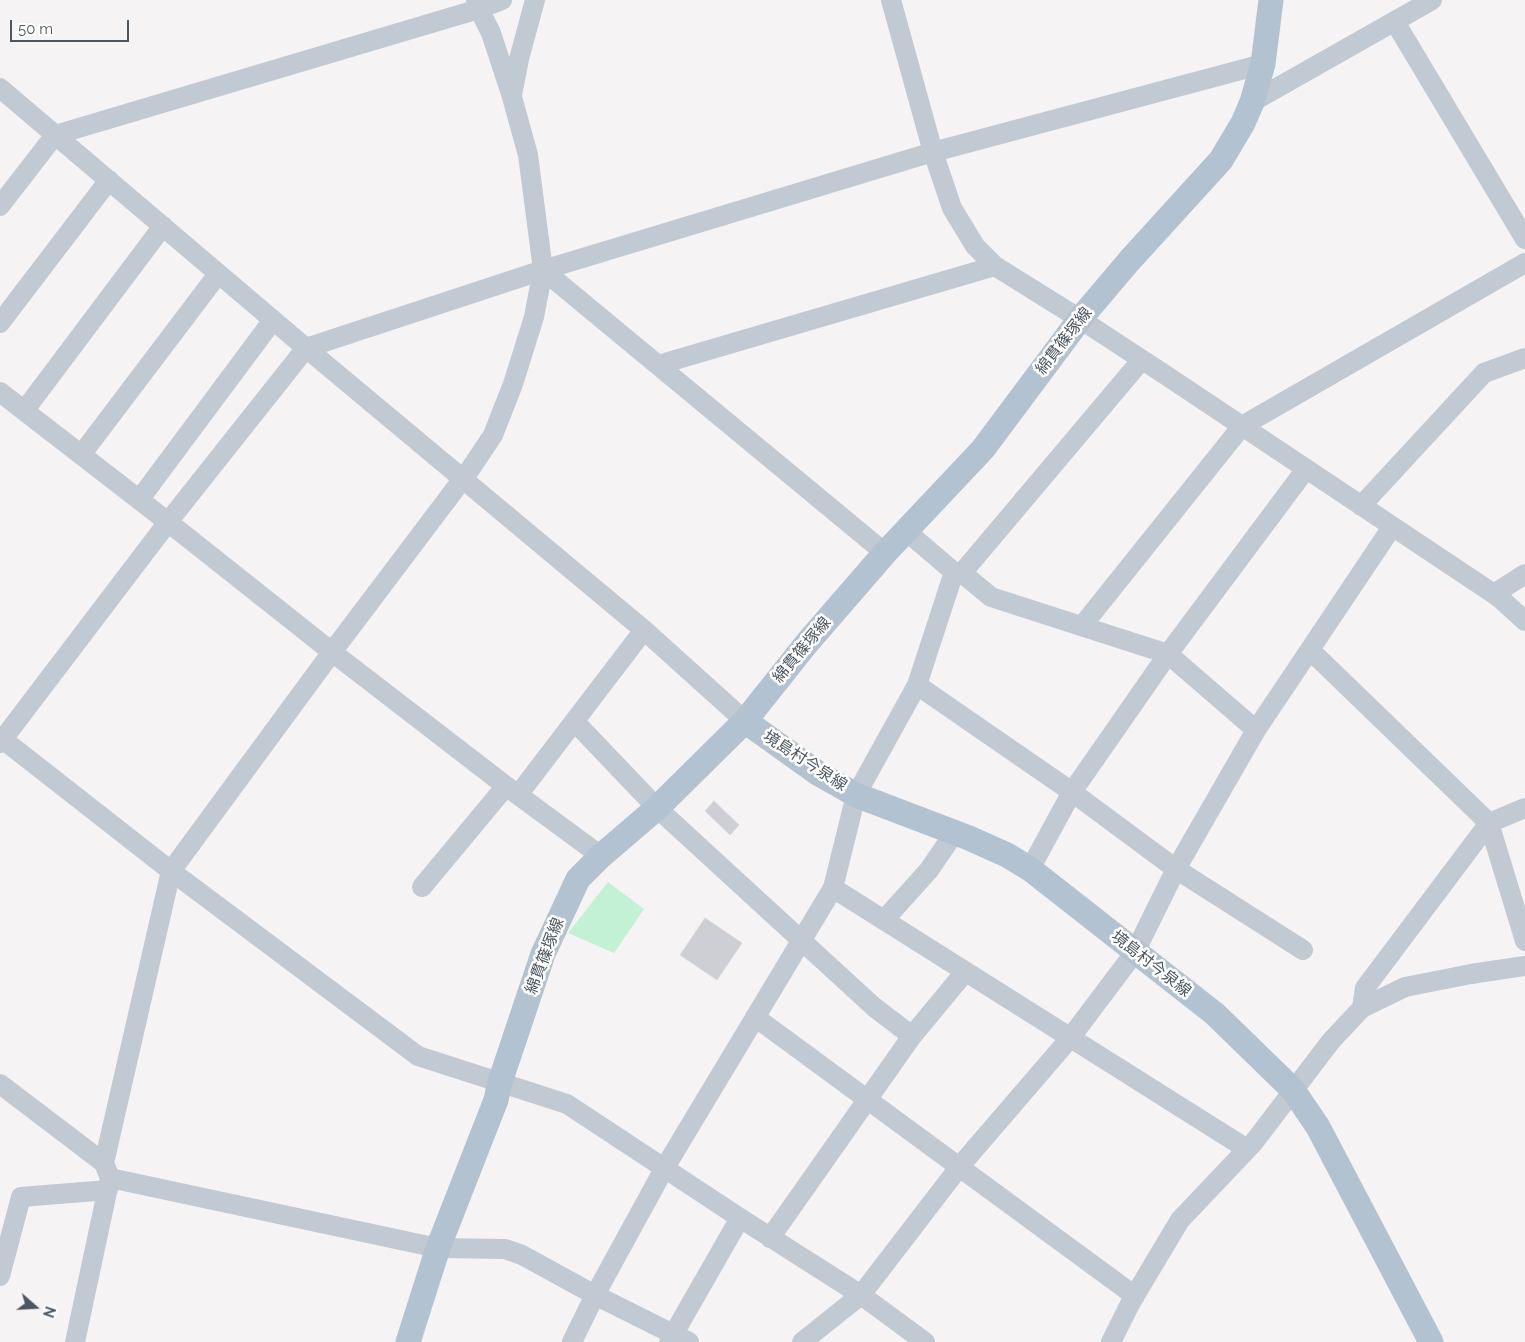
<!DOCTYPE html>
<meta charset="utf-8">
<style>
body{margin:0}
#map{position:relative;width:1525px;height:1342px;overflow:hidden;background:#f5f3f3;font-family:Raleway,sans-serif}
canvas{display:block}
.north{position:absolute;left:10px;top:1282px;width:50px;height:50px;-webkit-text-stroke:4px #fff;paint-order:stroke;rotate:109deg;font-size:14px;font-weight:700;line-height:20px;text-align:center;color:#4a5661}
.north::after{content:'';display:block;margin:auto;width:18px;height:22px;background:#4a5661;clip-path:polygon(50% 0,100% 100%,50% 72%,0 100%)}
.scale{position:absolute;left:10px;top:20px;width:119px;height:22px;box-sizing:border-box;border:2px solid #4a5661;border-top:0;padding-left:6px;font-size:15px;line-height:18px;white-space:nowrap;color:#4a5661;-webkit-text-stroke:4px #fff;paint-order:stroke}
</style>
<div id="map">
<canvas width="1525" height="1342"></canvas>
<div class="north">N</div>
<div class="scale">50 m</div>
</div>
<script>
const c = document.querySelector('canvas').getContext('2d');
c.lineJoin = 'round';
function fill(path, color) { c.fillStyle = color; c.fill(path, 'evenodd'); }
const poly = rows => new Path2D(rows.map(r => 'M' + r).join(''));
function stroke(path, color, width, dash) { c.strokeStyle = color; c.lineWidth = width; c.lineCap = dash ? 'butt' : 'round'; c.setLineDash(dash || []); c.stroke(path); }
function label(font, color, halo, rows, align = 'center') {
  c.font = font + ' Raleway,"Noto Sans JP",sans-serif'; c.lineWidth = 5; c.setLineDash([]); c.textBaseline = 'middle'; c.strokeStyle = halo; c.fillStyle = color; for (const [text, x, y, turn = 0] of rows) {
    c.save(); c.translate(x, y); c.rotate((+turn || 0) * Math.PI / 180); c.textAlign = isNaN(turn) ? turn : align; if (halo) c.strokeText(text, 0, 0); c.fillText(text, 0, 0); c.restore();
  }
}
const green = poly([
 [608,882,644,909,614,953,568,933]
]);
const building = poly([
 [714,801,739,825,730,835,705,811,714,801],
 [705,918,742,943,717,980,680,955,705,918]
]);
const minor = poly([
 [891,0,933,152,952,208,975,246,995,266,1080,319,1167,376,1494,594,1502,600,1525,621],
 [1395,22,1525,239],
 [0,88,306,348,644,630,745,721],
 [512,95,519,59,535,0],
 [1252,102,1432,0],
 [0,206,55,135,479,9,502,0],
 [543,270,885,553],
 [0,323,109,180],
 [658,365,995,266],
 [0,392,168,522,332,652,506,786,601,856],
 [24,411,163,226],
 [81,455,218,274],
 [139,500,273,320],
 [1361,506,1484,373,1525,358],
 [906,531,954,572,962,573,991,597,1168,654,1256,730],
 [962,573,1139,363],
 [1494,594,1525,574],
 [1082,626,1242,426,1525,263],
 [1310,650,1489,823,1525,941],
 [917,685,1072,792,1176,869,1303,950],
 [575,722,657,808,874,1007,912,1036],
 [0,737,171,871,418,1056,567,1104,740,1218,861,1295,925,1342],
 [0,743,168,522,306,348,543,270,933,152,1263,64],
 [518,795,644,630],
 [1030,869,1072,792,1168,654,1306,469],
 [422,887,506,786],
 [833,888,1247,1149],
 [884,920,929,870,955,832],
 [1362,1008,1365,988,1489,823,1525,808],
 [755,1017,1135,1296],
 [0,1084,104,1163,110,1178,75,1342],
 [104,1163,171,871,332,652,471,468,493,435,513,384,534,317,543,270,528,155,512,97,491,33,479,9,476,0],
 [110,1178,438,1248,505,1249,522,1255,595,1295,689,1342],
 [770,1238,912,1036,965,972],
 [0,1276,21,1197,108,1190],
 [572,1342,595,1295,664,1169,833,888,856,795,917,685,954,572],
 [669,1342,740,1218],
 [802,1342,861,1295,960,1166,1071,1037,1135,952,1176,869,1256,730,1392,527],
 [1111,1342,1131,1302,1180,1220,1254,1142,1331,1041,1362,1008,1405,987,1471,974,1525,966]
]);
const major = poly([
 [745,721,819,774,856,795,969,838,1007,855,1030,869,1215,1014,1293,1090,1318,1127,1431,1342],
 [408,1342,438,1248,496,1100,500,1082,543,954,578,879,601,856,657,808,745,721,807,643,885,553,983,449,1080,319,1130,260,1221,160,1243,123,1252,102,1263,64,1271,0]
]);
const streetNames = [
 ["綿貫篠塚線",1064,341,-52],
 ["綿貫篠塚線",802,650,-50],
 ["境島村今泉線",805,761,33],
 ["綿貫篠塚線",545,956,-69],
 ["境島村今泉線",1151,964,38]
];
fill(green, '#c3f1d5');
fill(building, '#cdcfd5');
stroke(building, '#d7d9de', 1);
stroke(minor, '#c1cad2', 20);
stroke(major, '#b3c2d1', 25);
label('16px', '#4a5661', '#fff', streetNames);
</script>
